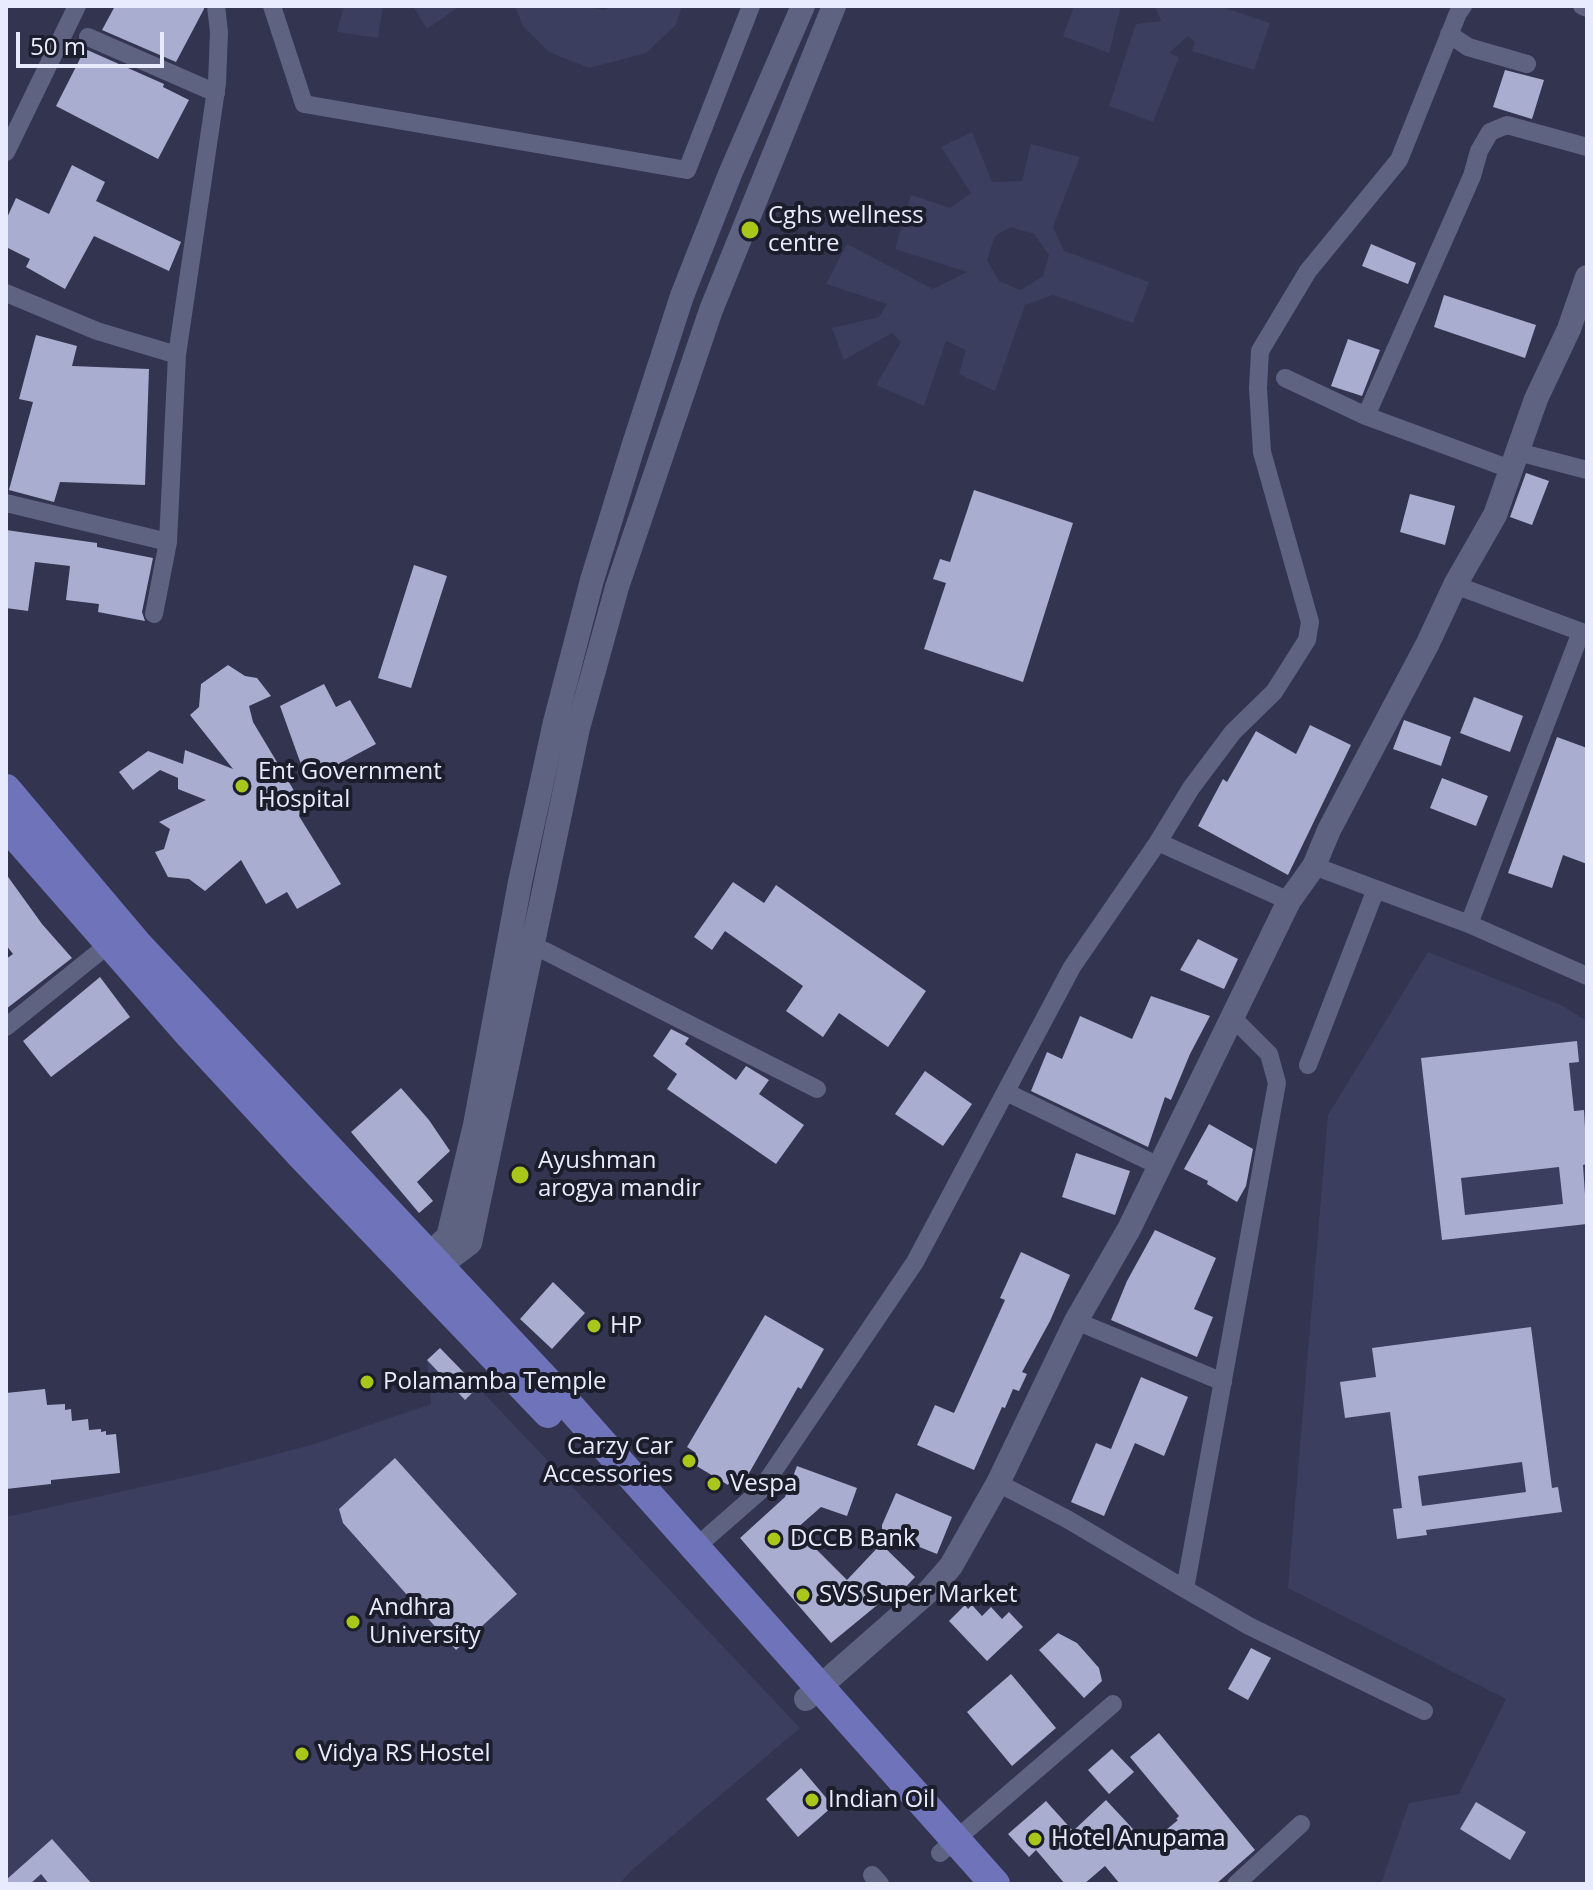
<!DOCTYPE html>
<style>
body{margin:0}
#map{position:relative;width:1593px;height:1890px;overflow:hidden;background:#323450;font-family:"Open Sans",sans-serif}
canvas{display:block}
.frame{position:absolute;inset:0;border:8px solid #e8eafd;pointer-events:none}
.scale{position:absolute;left:16px;top:32px;width:148px;height:36px;box-sizing:border-box;border:4px solid #e8eafd;border-top:0;padding-left:10px;font-size:24px;line-height:28px;white-space:nowrap;color:#e8eafd;-webkit-text-stroke:6px #1c1d2a;paint-order:stroke}
</style>
<div id="map">
<canvas width="1593" height="1890"></canvas>
<div class="frame"></div>
<div class="scale">50 m</div>
</div>
<script>
const c = document.querySelector('canvas').getContext('2d');
c.lineJoin = 'round';
function fill(path, color) { c.fillStyle = color; c.fill(path, 'evenodd'); }
const poly = rows => new Path2D(rows.map(r => 'M' + r).join(''));
function stroke(path, color, width, dash) { c.strokeStyle = color; c.lineWidth = width; c.lineCap = dash ? 'butt' : 'round'; c.setLineDash(dash || []); c.stroke(path); }
function label(font, color, halo, rows, align = 'center') {
  c.font = font + ' "Open Sans",sans-serif'; c.lineWidth = 8; c.setLineDash([]); c.textBaseline = 'middle'; c.strokeStyle = halo; c.fillStyle = color; for (const [text, x, y, turn = 0] of rows) {
    c.save(); c.translate(x, y); c.rotate((+turn || 0) * Math.PI / 180); c.textAlign = isNaN(turn) ? turn : align; if (halo) c.strokeText(text, 0, 0); c.fillText(text, 0, 0); c.restore();
  }
}
const built = poly([
 [344,6,383,6,378,38,337,32],
 [413,6,460,6,427,29],
 [515,6,583,6,603,10,614,6,682,6,676,25,646,53,589,68,549,52,523,26],
 [1074,6,1121,6,1109,53,1063,36],
 [1155,6,1219,6,1270,23,1254,70,1192,51,1195,42,1188,36,1169,53,1179,57,1153,122,1109,106,1136,24,1161,21],
 [972,132,992,182,1022,181,1031,144,1080,157,1053,227,1064,251,1149,282,1133,323,1053,295,1025,305,995,391,959,374,966,350,946,341,924,406,876,385,901,342,892,333,844,360,832,328,879,317,887,304,826,284,847,244,933,289,967,272,895,249,911,195,950,208,971,193,941,147],
 [1011,227,1034,234,1049,255,1043,276,1020,290,999,281,987,260,995,236],
 [1428,952,1561,1005,1587,1021,1587,1884,1381,1884,1409,1803,1459,1794,1506,1699,1288,1588,1328,1115],
 [427,1360,466,1399,478,1387,800,1728,633,1869,619,1884,6,1884,6,1517,209,1472,311,1445,431,1404]
]);
const building = poly([
 [115,6,204,6,204,9,176,62,102,30],
 [85,49,164,84,163,87,189,100,158,159,56,106],
 [1505,70,1544,80,1532,119,1493,107],
 [72,165,105,182,96,201,181,242,169,271,94,236,65,289,26,267,30,259,6,247,6,220,16,198,49,214],
 [1371,244,1416,263,1408,284,1362,266],
 [1444,295,1536,325,1525,358,1434,327],
 [36,335,77,346,72,366,149,369,145,485,60,482,54,502,9,490,33,402,19,399],
 [1348,339,1380,350,1362,396,1331,386],
 [1526,473,1549,481,1532,525,1510,517],
 [974,490,1073,523,1023,682,924,649,946,583,933,579,940,559,950,562],
 [1410,494,1455,506,1445,545,1400,532],
 [6,530,97,543,97,547,153,558,142,612,145,621,98,612,99,604,66,600,70,566,35,562,28,611,6,608],
 [414,565,447,576,411,688,378,678],
 [228,665,245,676,257,678,271,696,249,706,253,722,302,804,299,816,341,884,297,909,287,892,266,904,241,860,205,891,189,879,168,877,155,852,164,849,170,829,159,822,206,800,178,789,178,778,160,770,133,790,119,772,148,751,183,764,185,750,233,769,190,715,199,707,201,684],
 [324,684,336,707,350,700,376,744,307,781,280,706],
 [1474,697,1523,716,1510,752,1460,733],
 [1404,720,1451,737,1441,766,1393,749],
 [1310,725,1351,745,1288,875,1198,826,1223,779,1227,782,1256,731,1296,754],
 [1557,737,1587,748,1587,864,1563,855,1552,888,1508,873],
 [1442,778,1488,796,1476,826,1430,808],
 [6,874,42,924,72,958,6,1009,6,959,13,954,6,945],
 [733,882,764,903,776,885,926,991,888,1047,839,1013,823,1037,786,1011,803,986,725,931,712,950,694,937],
 [1198,939,1238,959,1224,989,1180,970],
 [100,977,130,1017,51,1077,23,1041],
 [1151,996,1210,1016,1190,1054,1171,1100,1165,1097,1148,1147,1031,1091,1047,1052,1062,1059,1080,1016,1132,1039],
 [671,1029,689,1038,685,1044,736,1080,746,1066,769,1080,759,1094,804,1125,776,1164,667,1089,677,1074,653,1056],
 [1577,1041,1579,1062,1569,1063,1574,1111,1584,1110,1587,1164,1583,1165,1587,1224,1442,1240,1421,1058],
 [1559,1167,1563,1204,1465,1215,1461,1178],
 [925,1071,972,1104,943,1146,895,1114],
 [401,1088,429,1120,450,1151,417,1182,433,1201,419,1213,351,1132],
 [1209,1124,1253,1149,1246,1186,1237,1202,1207,1184,1208,1181,1184,1169],
 [1076,1153,1130,1171,1115,1215,1062,1197],
 [1155,1230,1216,1258,1194,1309,1213,1317,1197,1357,1111,1320,1127,1281],
 [1021,1252,1070,1275,1050,1321,1022,1372,1027,1374,1019,1391,1013,1389,1005,1408,1002,1407,974,1470,917,1445,935,1405,954,1413,1005,1300,1000,1298],
 [553,1282,585,1313,552,1349,520,1319],
 [765,1315,824,1349,801,1389,798,1387,744,1482,733,1476,728,1485,690,1462,696,1453,687,1447],
 [1531,1327,1552,1488,1558,1487,1562,1512,1426,1530,1427,1535,1397,1539,1393,1509,1402,1508,1390,1412,1345,1418,1340,1382,1376,1377,1372,1348],
 [1522,1462,1526,1492,1422,1506,1418,1476],
 [440,1348,478,1387,465,1400,427,1360],
 [1141,1377,1188,1397,1164,1456,1135,1443,1104,1516,1071,1502,1096,1443,1111,1449],
 [45,1389,47,1405,65,1404,65,1410,71,1409,72,1421,88,1419,89,1430,101,1429,101,1432,106,1431,106,1435,116,1434,120,1473,51,1480,51,1484,6,1489,6,1393],
 [395,1458,517,1594,456,1650,343,1523,339,1509],
 [797,1466,857,1488,847,1516,821,1507,796,1529,847,1580,881,1544,915,1577,892,1602,887,1597,831,1643,740,1538,785,1497],
 [896,1493,952,1517,937,1554,882,1532,882,1525],
 [965,1605,968,1609,972,1605,982,1616,991,1607,1002,1619,1009,1612,1023,1627,987,1661,949,1621],
 [1058,1633,1077,1643,1099,1668,1102,1681,1084,1698,1039,1650],
 [1251,1648,1271,1658,1248,1700,1228,1689],
 [1011,1674,1056,1728,1012,1766,967,1712],
 [1159,1733,1255,1850,1216,1884,1120,1884,1105,1866,1084,1884,1065,1884,1036,1850,1029,1857,1008,1834,1046,1801,1073,1831,1106,1800,1148,1845,1178,1820,1176,1819,1179,1816,1130,1757],
 [1112,1749,1134,1772,1109,1794,1088,1770],
 [801,1768,833,1806,798,1837,766,1799],
 [1476,1802,1526,1832,1510,1860,1460,1829],
 [52,1839,92,1884,49,1884,41,1874,30,1884,6,1884,6,1880]
]);
const minor = poly([
 [272,6,304,104,687,170,751,6],
 [1582,6,1587,8],
 [1449,34,1468,47,1527,64],
 [88,37,216,93],
 [6,152,77,6],
 [6,293,97,331,177,355],
 [1285,378,1366,416,1510,469],
 [1366,416,1472,176,1479,151,1490,132,1507,125,1587,147],
 [1518,452,1587,470],
 [6,503,168,542],
 [1455,585,1587,634],
 [154,614,168,542,177,355,217,83,219,32,216,6],
 [1158,842,1191,788,1233,732,1274,692,1307,640,1310,622,1262,452,1258,388,1260,351,1308,271,1399,160,1458,13,1463,6],
 [1314,866,1469,924,1587,976],
 [1469,924,1581,632],
 [522,944,545,951,817,1089],
 [6,1027,109,944],
 [1308,1065,1376,889],
 [1006,1092,1159,1166],
 [1076,1321,1223,1382],
 [998,1483,1067,1519,1185,1589,1277,1083,1269,1054,1232,1017],
 [696,1547,760,1491,915,1262,1072,967,1158,842,1289,901],
 [1185,1589,1249,1626,1424,1711],
 [940,1853,1113,1704],
 [872,1875,880,1884],
 [1236,1884,1301,1824]
]);
const tertiary = poly([
 [416,1266,448,1237,475,1125,520,882,555,722,592,580,633,447,682,296,730,174,803,6],
 [425,1277,470,1243,578,728,617,587,711,310,834,6],
 [806,1699,930,1590,951,1566,998,1483,1076,1321,1129,1229,1289,901,1314,866,1329,830,1428,643,1455,585,1495,515,1536,399,1569,329,1587,277]
]);
const primary = poly([
 [6,789,137,944,555,1390,995,1884],
 [6,825,190,1035,303,1157,548,1413]
]);
const markers = [
 [750,230,10,"#a9c71a"],
 [242,786,8,"#a9c71a"],
 [520,1175,10,"#a9c71a"],
 [594,1326,8,"#a9c71a"],
 [367,1382,8,"#a9c71a"],
 [689,1461,8,"#a9c71a"],
 [714,1484,8,"#a9c71a"],
 [774,1539,8,"#a9c71a"],
 [803,1595,8,"#a9c71a"],
 [353,1622,8,"#a9c71a"],
 [302,1754,8,"#a9c71a"],
 [812,1800,8,"#a9c71a"],
 [1035,1839,8,"#a9c71a"]
];
const poiNames = [
 ["Cghs wellness",768,216],
 ["centre",768,244],
 ["Ent Government",258,772],
 ["Hospital",258,800],
 ["Ayushman",538,1161],
 ["arogya mandir",538,1189],
 ["HP",610,1326],
 ["Polamamba Temple",383,1382],
 ["Carzy Car",673,1447,"right"],
 ["Accessories",673,1475,"right"],
 ["Vespa",730,1484],
 ["DCCB Bank",790,1539],
 ["SVS Super Market",819,1595],
 ["Andhra",369,1608],
 ["University",369,1636],
 ["Vidya RS Hostel",318,1754],
 ["Indian Oil",828,1800],
 ["Hotel Anupama",1051,1839]
];
fill(built, '#3b3e5f');
fill(building, '#a9add0');
stroke(minor, '#5f6382', 18);
stroke(tertiary, '#5f6382', 24);
stroke(primary, '#6f74ba', 30);
for (const [x, y, r, color] of markers) { const dot = new Path2D(); dot.arc(x, y, r, 0, 2 * Math.PI); c.fillStyle = color; c.fill(dot); stroke(dot, '#1c1d2a', 3); }
label('24px', '#e8eafd', '#1c1d2a', poiNames, 'left');
</script>
